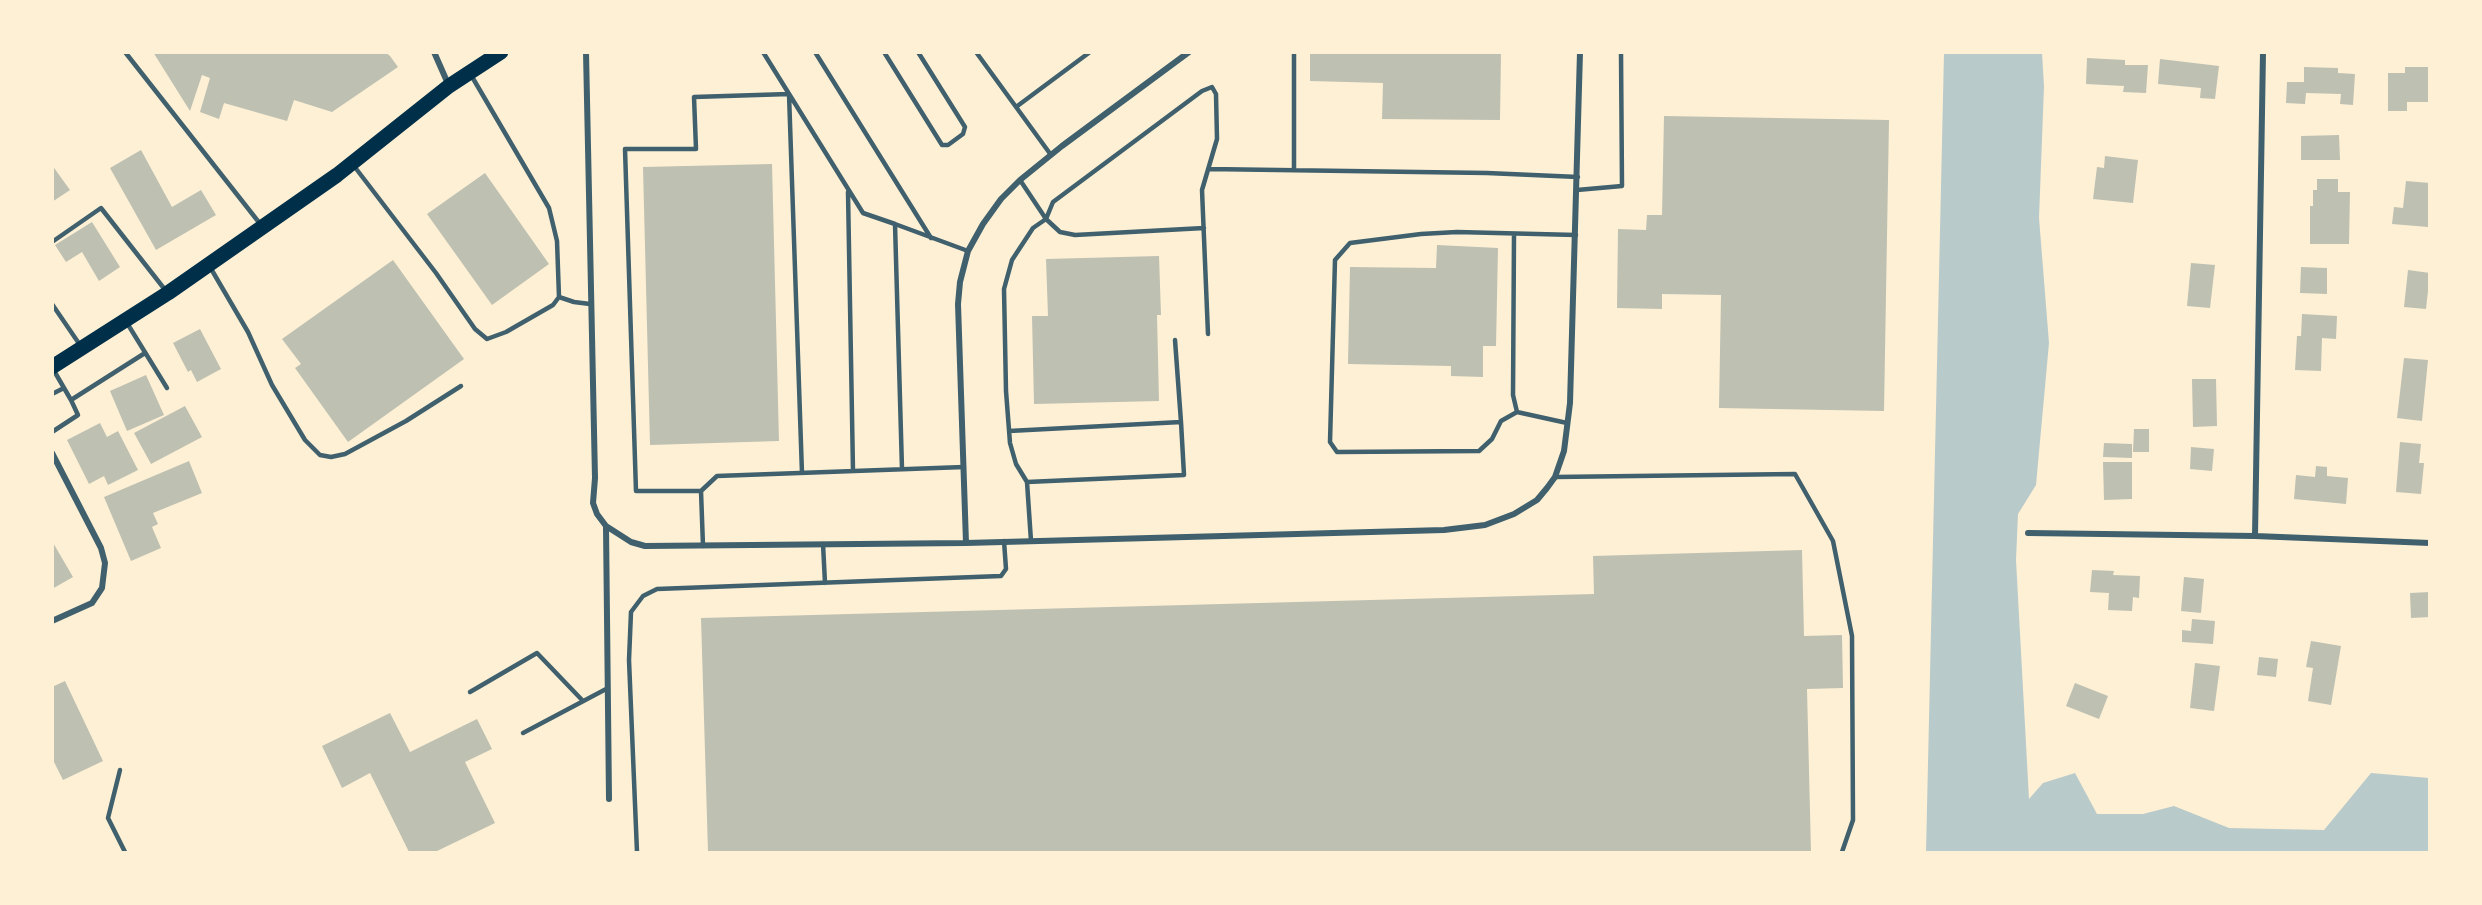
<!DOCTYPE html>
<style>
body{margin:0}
#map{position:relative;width:2482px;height:905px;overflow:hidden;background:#fdf0d5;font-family:"Asap Condensed",sans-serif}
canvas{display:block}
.frame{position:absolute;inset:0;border:54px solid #fdf0d5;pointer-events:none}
</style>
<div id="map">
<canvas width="2482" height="905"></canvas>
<div class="frame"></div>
</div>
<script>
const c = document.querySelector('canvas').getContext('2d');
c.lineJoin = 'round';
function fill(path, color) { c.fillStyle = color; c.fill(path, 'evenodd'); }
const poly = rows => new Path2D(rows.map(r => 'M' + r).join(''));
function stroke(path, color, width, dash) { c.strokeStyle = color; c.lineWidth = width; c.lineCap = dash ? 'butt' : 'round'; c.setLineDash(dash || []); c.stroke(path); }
const green = poly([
 [1944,53,2042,53,2044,86,2039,218,2049,343,2036,485,2018,514,2016,560,2029,799,2043,783,2075,773,2097,814,2143,814,2174,806,2229,828,2324,830,2371,773,2429,778,2429,852,1926,852]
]);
const building = poly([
 [153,52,385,52,390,56,398,67,332,112,294,100,287,121,224,103,219,119,200,112,210,78,202,75,190,111],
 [1310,52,1501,52,1500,120,1382,119,1383,83,1310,81],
 [2087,58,2125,60,2125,65,2148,65,2146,93,2123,92,2124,86,2086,84],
 [2160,59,2219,66,2215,99,2200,98,2201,88,2158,84],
 [2304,67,2338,68,2338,73,2355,74,2353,105,2340,104,2341,94,2306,93,2305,104,2286,103,2287,82,2304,82],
 [2405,67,2430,67,2430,102,2407,102,2407,111,2388,111,2388,73,2405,73],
 [1664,116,1889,120,1884,411,1719,408,1721,295,1662,294,1662,309,1617,308,1618,229,1646,230,1647,215,1662,215],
 [2339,135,2340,160,2301,160,2301,136],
 [141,150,172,207,201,190,216,215,156,250,110,168],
 [2105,156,2138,160,2133,203,2093,199,2097,167,2104,168],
 [772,164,779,441,650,445,643,167],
 [52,165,70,190,52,202],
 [485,173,549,264,492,305,427,214],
 [2317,179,2338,179,2338,192,2350,192,2349,244,2310,244,2310,206,2313,206,2313,190,2317,190],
 [2406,181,2430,183,2428,227,2392,224,2394,207,2403,208],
 [92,222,120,267,99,281,82,252,66,262,55,245],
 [1437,245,1498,248,1496,346,1483,346,1483,377,1451,376,1451,366,1348,364,1350,267,1436,268],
 [1159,256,1161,315,1157,315,1159,401,1034,404,1032,316,1048,316,1046,259],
 [393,260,464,359,348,442,295,368,301,364,282,339],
 [2191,263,2215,265,2210,308,2187,306],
 [2301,267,2327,268,2327,294,2300,293],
 [2408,270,2430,273,2426,309,2404,307],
 [2302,314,2337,316,2336,339,2322,338,2321,371,2295,370,2297,336,2301,336],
 [200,329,221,369,197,382,191,370,188,372,173,343],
 [2404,358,2428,360,2422,421,2397,418],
 [146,375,164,415,127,431,110,391],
 [2192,379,2216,379,2217,426,2193,427],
 [185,406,202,437,151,464,134,433],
 [100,423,107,437,118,431,138,470,108,485,104,476,89,484,67,440],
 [2134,429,2149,429,2149,452,2133,452],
 [2400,442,2421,444,2419,463,2424,463,2421,494,2396,492],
 [2104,443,2132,444,2132,458,2103,457],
 [2191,447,2214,449,2212,471,2190,469],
 [189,461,202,493,153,513,158,524,152,527,161,548,131,561,104,497],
 [2103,462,2132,462,2132,499,2104,500],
 [2316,466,2327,467,2327,476,2348,478,2346,504,2294,499,2296,475,2315,477],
 [52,541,73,577,52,589],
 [1802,550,1804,636,1842,635,1843,688,1807,689,1811,852,708,852,701,618,1594,594,1593,556],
 [2092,570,2114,571,2113,575,2140,576,2139,598,2133,597,2132,611,2108,610,2109,593,2090,592],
 [2184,577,2204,579,2201,613,2181,611],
 [2430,592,2430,617,2411,618,2410,593],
 [2192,619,2215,621,2213,644,2182,642,2182,630,2191,631],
 [2311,641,2341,646,2331,705,2308,701,2313,668,2306,667],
 [2259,657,2278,659,2276,677,2257,675],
 [2195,663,2220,666,2214,711,2190,708],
 [65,681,103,761,63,780,52,758,52,687],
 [2075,683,2108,696,2099,719,2066,706],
 [390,713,410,752,477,719,492,749,465,762,495,823,435,852,409,852,370,773,342,788,322,746]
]);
const service = poly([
 [125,52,261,225],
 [763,52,863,213,895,224],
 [815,52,931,238],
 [884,52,942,145,948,145,963,134,965,127,918,52],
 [976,52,1051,155],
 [1294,52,1294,170],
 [1016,107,1090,52],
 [354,166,436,273,475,329,487,339,506,332,553,305,559,297,557,241,549,208,471,75],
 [1208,169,1487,173,1578,177],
 [1020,180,1046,219,1060,232,1075,235,1204,228],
 [1577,190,1622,186,1621,52],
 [848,192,853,471],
 [1514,234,1513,395,1517,412],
 [52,242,101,208,166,291],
 [210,267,248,332,272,385,305,440,320,455,331,457,345,454,406,421,461,386],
 [559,297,574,302,590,304],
 [52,304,80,345],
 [127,323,167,388],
 [1175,340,1181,422],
 [53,369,71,400,145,353],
 [52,394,64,388],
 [1567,423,1517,412,1501,421,1492,439,1479,451,1337,452,1330,442,1335,260,1350,243,1421,234,1457,232,1576,235],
 [1009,431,1181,422,1184,475,1027,482],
 [52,432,78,415,71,400],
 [902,469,895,224,968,251],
 [1555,477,1795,474,1833,541,1852,636,1853,820,1842,852],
 [701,491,636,491,625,149,696,149,694,97,789,94,802,473],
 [1031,541,1027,482,1016,464,1010,443,1006,391,1004,289,1012,260,1033,228,1046,219,1053,202,1202,91,1212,87,1216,94,1217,139,1202,190,1208,334],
 [823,544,825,583],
 [703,546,701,491,717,476,964,467],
 [470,692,537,653,583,701],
 [523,733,608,688],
 [120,770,108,818,125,852],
 [637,852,629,660,631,612,643,596,657,589,1001,576,1006,569,1004,541]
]);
const minor = poly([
 [434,52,449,86],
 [586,52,595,478,593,503,597,514,606,526,609,799],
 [52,453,101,548,105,563,102,588,92,603,52,621],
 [606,526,631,542,645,546,966,543,1444,530,1485,525,1514,514,1537,500,1547,488,1555,477,1564,451,1570,403,1580,52],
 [2028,533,2255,536,2430,543],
 [2255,536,2263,52],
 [966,543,958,304,960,282,968,251,983,224,1001,199,1020,180,1062,146,1189,52]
]);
const primary = poly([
 [52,367,168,293,337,175,449,86,501,52]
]);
fill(green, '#b9caca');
fill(building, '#bec0b2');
stroke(service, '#3f606c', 4.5);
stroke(minor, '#3f606c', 6);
stroke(primary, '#003049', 15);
</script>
